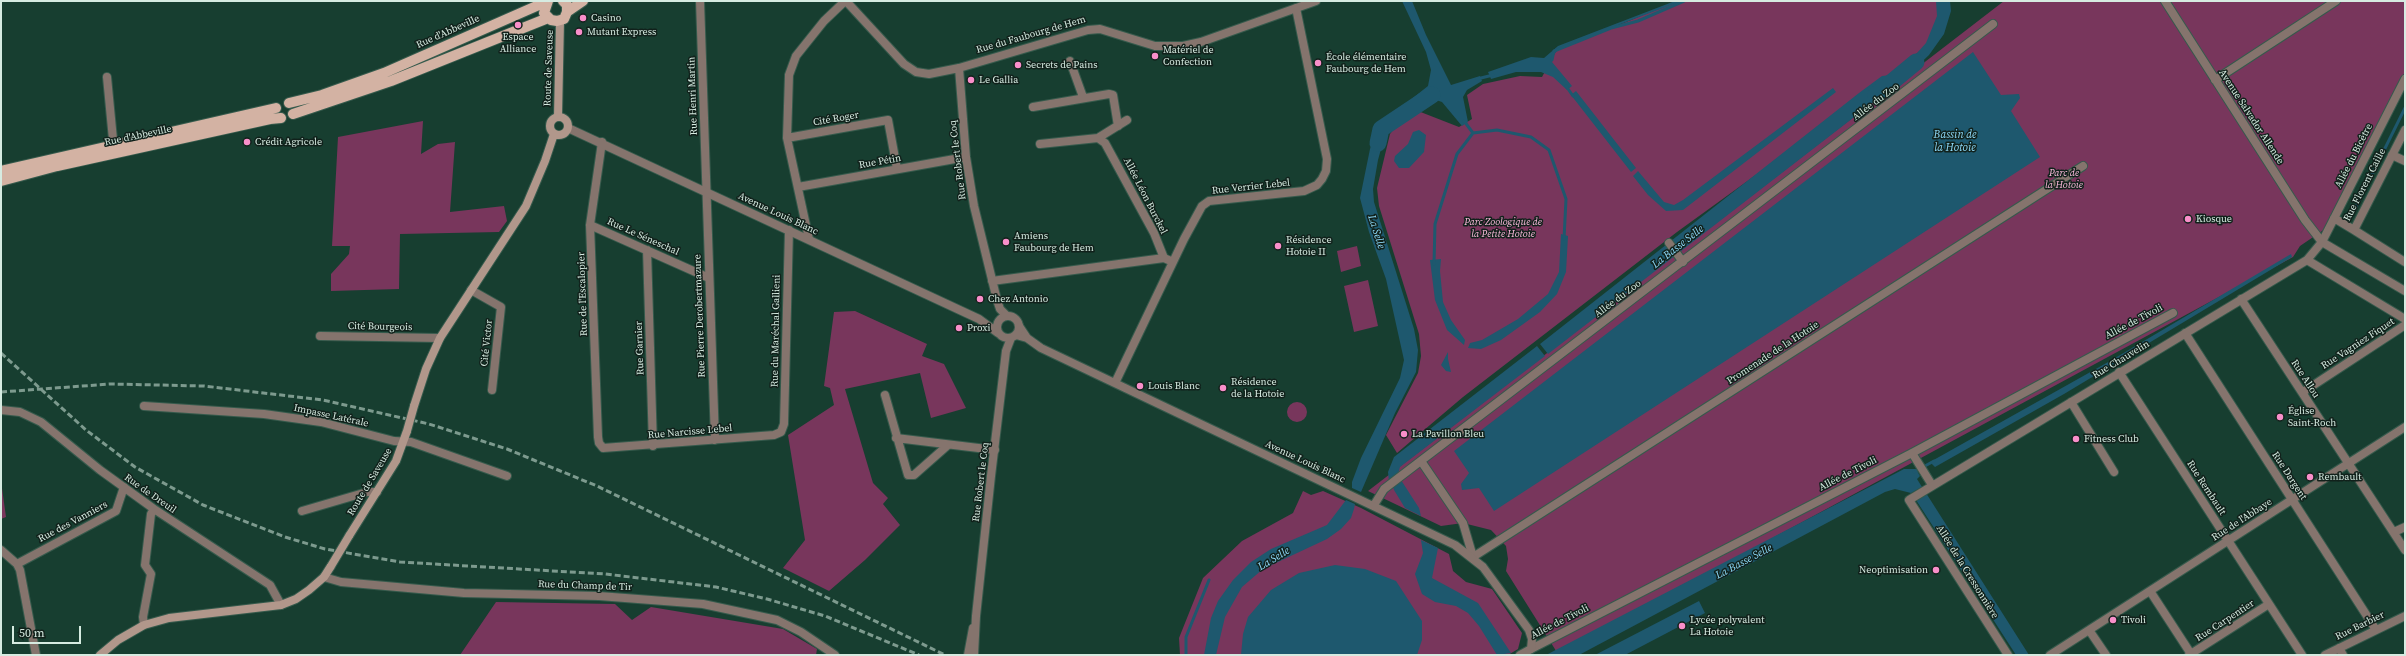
<!DOCTYPE html>
<meta charset="utf-8">
<style>
body{margin:0}
#map{position:relative;width:2406px;height:656px;overflow:hidden;background:#173e30;font-family:"Source Serif 4",serif}
canvas{display:block}
.frame{position:absolute;inset:0;border:2px solid #d6ebe1;pointer-events:none}
.scale{position:absolute;left:12px;top:626px;width:69px;height:18px;box-sizing:border-box;border:2px solid #d6ebe1;border-top:0;padding-left:5px;font-size:12px;line-height:14px;white-space:nowrap;color:#d6ebe1;-webkit-text-stroke:3px #11211b;paint-order:stroke}
</style>
<div id="map">
<canvas width="2406" height="656"></canvas>
<div class="frame"></div>
<div class="scale">50 m</div>
</div>
<script>
const c = document.querySelector('canvas').getContext('2d');
c.lineJoin = 'round';
function fill(path, color) { c.fillStyle = color; c.fill(path, 'evenodd'); }
const poly = rows => new Path2D(rows.map(r => 'M' + r).join(''));
function stroke(path, color, width, dash) { c.strokeStyle = color; c.lineWidth = width; c.lineCap = dash ? 'butt' : 'round'; c.setLineDash(dash || []); c.stroke(path); }
function label(font, color, halo, rows, align = 'center') {
  c.font = font + ' "Source Serif 4",serif'; c.lineWidth = 3; c.setLineDash([]); c.textBaseline = 'middle'; c.strokeStyle = halo; c.fillStyle = color; for (const [text, x, y, turn = 0] of rows) {
    c.save(); c.translate(x, y); c.rotate((+turn || 0) * Math.PI / 180); c.textAlign = isNaN(turn) ? turn : align; if (halo) c.strokeText(text, 0, 0); c.fillText(text, 0, 0); c.restore();
  }
}
const green = poly([
 [1677,1,1939,1,1938,22,1928,43,1920,51,1800,143,1677,232,1463,397,1397,453,1386,435,1418,373,1421,356,1419,334,1379,206,1377,188,1390,134,1399,122,1418,111,1459,127,1472,119,1467,95,1483,84,1520,76,1542,77,1556,51],
 [2004,1,2405,1,2405,72,2325,229,2300,246,2293,257,1558,654,1506,571,1508,559,1506,546,1491,530,1463,523,1441,526,1368,491],
 [423,121,421,154,438,144,455,142,450,212,504,206,507,221,499,232,400,234,399,289,331,291,331,274,349,254,350,246,332,246,338,137],
 [1357,246,1361,266,1341,272,1337,251],
 [1368,280,1378,326,1354,332,1344,286],
 [855,311,927,344,922,356,944,364,966,408,931,418,920,373,845,389,873,483,888,498,883,504,900,525,865,560,829,591,783,568,805,540,788,435,834,405,830,388,824,386,834,312],
 '1287 412a10 10 0 1 1 20 0a10 10 0 1 1-20 0Z',
 [1,481,6,517,1,519],
 [1303,491,1311,495,1323,491,1361,508,1449,554,1453,571,1466,582,1492,589,1522,633,1518,649,1508,655,1180,655,1179,638,1203,578,1242,541,1293,513],
 [496,602,615,604,632,620,651,607,783,629,817,649,816,655,460,655]
]);
const water = poly([
 [1402,1,1412,1,1426,35,1451,85,1480,76,1482,81,1467,90,1463,97,1468,122,1462,126,1442,102,1436,100,1414,112,1409,101,1428,86,1431,70,1426,52],
 [1675,1,1682,1,1610,28,1557,51,1553,56,1552,62,1572,86,1567,90,1553,77,1541,72,1516,72,1491,79,1488,72,1531,57,1544,58,1558,46],
 [1936,1,1950,1,1951,11,1944,34,1929,55,1902,81,1894,71,1917,53,1926,43,1937,16],
 [1973,52,2001,95,2019,94,2020,98,2011,111,2040,157,1494,511,1479,488,1462,490,1461,484,1469,473,1454,451],
 [1891,75,1897,84,1548,354,1540,344,1859,93,1882,76],
 [1833,88,1836,92,1683,210,1666,211,1648,195,1633,176,1638,171,1664,202,1674,205,1683,200],
 [1576,91,1636,168,1631,172,1571,95],
 [1407,102,1412,113,1393,124,1385,117],
 [1383,119,1390,127,1384,138,1378,160,1373,189,1374,202,1414,329,1418,350,1416,372,1395,413,1361,492,1352,488,1352,482,1361,458,1400,378,1404,360,1386,279,1369,232,1360,198,1370,149,1377,126],
 [1419,130,1426,135,1424,152,1409,168,1399,168,1394,161,1395,156,1408,144,1413,132],
 [1561,234,1568,236,1566,272,1557,294,1540,312,1501,340,1481,349,1468,348,1470,343,1482,340,1518,319,1548,294,1559,272],
 [2291,254,2292,257,2064,394,1935,467,1930,462,2110,361],
 [1441,259,1440,271,1443,302,1451,320,1465,340,1464,345,1447,330,1435,300,1430,260],
 [1537,346,1545,356,1400,467,1398,474,1389,482,1388,472,1394,457],
 [1448,352,1448,359,1451,372,1446,371,1441,365],
 [1904,469,1916,469,1920,476,1917,479,1922,487,1911,493,1895,489,1885,492,1579,655,1546,655],
 [1401,480,1419,508,1421,516,1405,508,1394,490,1393,486],
 [1926,493,2029,655,2016,655,1916,500],
 [1346,500,1355,504,1354,509,1351,518,1341,529,1327,539,1263,569,1242,587,1225,617,1216,655,1204,655,1211,618,1218,601,1233,580,1251,562,1271,549,1327,525],
 [1421,540,1438,548,1432,578,1478,603,1511,653,1497,655,1479,626,1468,613,1456,606,1435,602,1422,594,1415,574,1423,553],
 [1335,565,1365,569,1396,581,1422,621,1422,640,1417,655,1241,655,1243,634,1248,617,1271,590,1299,573],
 [1699,601,1705,613,1625,655,1595,655]
]);
const stream = poly([
 [1552,60,1554,51,1611,28,1638,21,1684,1],
 [1477,79,1493,75],
 [1566,86,1573,96],
 [1464,121,1473,133,1497,130,1531,137,1549,150,1566,199,1564,239],
 [2351,217,2405,108],
 [1434,264,1435,224,1457,154,1473,133],
 [1914,472,1934,461],
 [1186,655,1186,637,1209,580]
]);
const river = poly([
 [1876,95,1916,62],
 [1378,143,1381,129,1432,95]
]);
const pedestrian = poly([
 [2165,1,2305,220,2322,242],
 [2215,80,2336,1],
 [1669,243,1683,262],
 [1912,453,1932,485],
 [1421,461,1463,523,1473,557,2083,166],
 [1374,505,1384,489,1993,24],
 [1531,649,1912,453,2173,313]
]);
const minor = poly([
 [700,1,715,440],
 [846,1,904,64,916,72,929,74,959,68,1088,30,1100,29,1155,46,1183,46,1201,42,1316,1],
 [1070,61,1083,97],
 [959,68,966,157,974,206,997,300,1000,309,1006,315],
 [107,77,114,150],
 [1033,107,1109,94,1113,95,1118,126],
 [787,138,888,120,897,169],
 [1098,138,1127,120],
 [602,142,590,225,598,437,599,443,603,448,774,435,781,432,784,424,789,230],
 [1040,144,1098,138,1105,143,1154,233,1164,258,1173,262],
 [2392,155,2405,161],
 [798,187,966,157],
 [2334,218,2354,230,2405,130],
 [590,225,709,278],
 [2354,230,2405,262],
 [809,239,787,138,789,75,796,56,824,21,845,1],
 [2322,242,2405,291],
 [647,250,653,446],
 [2307,260,2405,319],
 [992,281,1164,258],
 [471,290,501,307,492,390],
 [2241,299,2405,550],
 [1019,326,1027,338,1041,348,1455,545,1483,567,1529,630,1532,639,1531,649,1520,655],
 [2185,333,2376,630],
 [1016,335,1027,338],
 [320,336,440,338],
 [2119,372,2302,655],
 [1115,383,1184,239,1202,206,1209,201,1304,191,1317,185,1322,179,1326,171,1327,159,1296,8],
 [2303,392,2405,325],
 [885,395,908,475,914,475,948,445],
 [2071,402,2114,472],
 [144,406,264,414,321,422,394,441,411,442,507,476],
 [1,410,20,412,41,422,100,470,154,509,270,585,281,605],
 [896,438,995,450],
 [302,511,367,492,377,492],
 [2394,532,2405,527],
 [1,550,17,564,20,570,36,655],
 [17,564,116,511,124,487],
 [324,577,341,582,464,593,599,596,703,604,777,620,801,632,835,655],
 [2150,591,2191,654],
 [144,625,143,617,151,574,145,565,151,514,154,509],
 [2089,630,2106,655],
 [2339,648,2343,655],
 [2008,655,1909,500,2307,260,2322,242,2405,79],
 [2050,655,2405,427],
 [2189,655,2269,604],
 [2325,655,2405,616]
]);
const tertiary = poly([
 [568,128,979,319,998,333],
 '997 327a11 11 0 1 1 22 0a11 11 0 1 1-22 0Z',
 [968,655,973,628],
 [974,655,976,616,991,476,1006,351,1011,338]
]);
const secondary = poly([
 [558,116,560,21],
 '550 126a9 9 0 1 1 18 0a9 9 0 1 1-18 0Z',
 [414,406,426,369,440,338,526,206,545,161,554,134],
 [349,536,396,461,407,431],
 [100,655,118,640,144,625,169,618,281,605,296,599,309,590,324,577,331,566]
]);
const primary = poly([
 [548,1,544,13,551,20,557,21,564,19,567,12,567,5,563,1],
 [567,12,583,1],
 [289,103,322,95,384,73,548,1],
 [293,114,391,81,548,18],
 [1,171,276,108],
 [1,181,57,166,270,119,281,118]
]);
const rail = poly([
 [1,353,86,430,135,467,203,505,285,537,325,549,400,562,605,574,716,587,767,599,825,616,919,655],
 [1,392,110,384,204,386,323,400,429,424,507,449,597,486,945,655]
]);
const secondaryBridge = poly([
 [407,431,414,406],
 [331,566,349,536]
]);
const markers = [
 [583,18,4,"#f98fca"],
 [518,25,4,"#f98fca"],
 [579,32,4,"#f98fca"],
 [1155,56,4,"#f98fca"],
 [1318,63,4,"#f98fca"],
 [1018,65,4,"#f98fca"],
 [971,80,4,"#f98fca"],
 [247,142,4,"#f98fca"],
 [2188,219,4,"#f98fca"],
 [1006,242,4,"#f98fca"],
 [1278,246,4,"#f98fca"],
 [980,299,4,"#f98fca"],
 [959,328,4,"#f98fca"],
 [1140,386,4,"#f98fca"],
 [1223,388,4,"#f98fca"],
 [2280,417,4,"#f98fca"],
 [1404,434,4,"#f98fca"],
 [2076,439,4,"#f98fca"],
 [2310,477,4,"#f98fca"],
 [1936,570,4,"#f98fca"],
 [2113,620,4,"#f98fca"],
 [1682,626,4,"#f98fca"]
];
const poiNames = [
 ["Casino",591,18],
 ["Mutant Express",587,32],
 ["Espace",518,37,"center"],
 ["Alliance",518,49,"center"],
 ["Matériel de",1163,50],
 ["Confection",1163,62],
 ["École élémentaire",1326,57],
 ["Faubourg de Hem",1326,69],
 ["Secrets de Pains",1026,65],
 ["Le Gallia",979,80],
 ["Crédit Agricole",255,142],
 ["Kiosque",2196,219],
 ["Amiens",1014,236],
 ["Faubourg de Hem",1014,248],
 ["Résidence",1286,240],
 ["Hotoie II",1286,252],
 ["Chez Antonio",988,299],
 ["Proxi",967,328],
 ["Résidence",1231,382],
 ["de la Hotoie",1231,394],
 ["Louis Blanc",1148,386],
 ["Église",2288,411],
 ["Saint-Roch",2288,423],
 ["La Pavillon Bleu",1412,434],
 ["Fitness Club",2084,439],
 ["Rembault",2318,477],
 ["Neoptimisation",1928,570,"right"],
 ["Lycée polyvalent",1690,620],
 ["La Hotoie",1690,632],
 ["Tivoli",2121,620]
];
const streetNames = [
 ["Rue d'Abbeville",448,32,-24],
 ["Rue du Faubourg de Hem",1031,35,-16],
 ["Route de Saveuse",549,68,-88],
 ["Rue Henri Martin",693,96,-92],
 ["Allée du Zoo",1876,102,-37],
 ["Avenue Salvador Allende",2251,117,57],
 ["Cité Roger",836,119,-10],
 ["Rue d'Abbeville",138,136,-12],
 ["Allée du Bicêtre",2354,156,-63],
 ["Rue Robert le Coq",958,160,-97],
 ["Rue Pétin",880,162,-10],
 ["Rue Florent Caille",2365,185,-63],
 ["Rue Verrier Lebel",1251,187,-6],
 ["Allée Léon Burckel",1145,196,63],
 ["Avenue Louis Blanc",778,214,25],
 ["Rue Le Séneschal",643,237,24],
 ["Rue de l'Escalopier",583,294,-92],
 ["Allée du Zoo",1618,299,-37],
 ["Rue Pierre Derobertmazure",700,316,-92],
 ["Allée de Tivoli",2134,322,-28],
 ["Cité Bourgeois",380,327,1],
 ["Rue du Maréchal Gallieni",776,331,-89],
 ["Cité Victor",487,343,-84],
 ["Rue Vagniez Fiquet",2358,344,-33],
 ["Rue Garnier",640,348,-92],
 ["Promenade de la Hotoie",1773,353,-33],
 ["Rue Chauvelin",2121,360,-31],
 ["Rue Allou",2305,379,57],
 ["Impasse Latérale",331,416,12],
 ["Rue Narcisse Lebel",690,432,-5],
 ["Avenue Louis Blanc",1305,462,25],
 ["Allée de Tivoli",1848,474,-27],
 ["Rue Dargent",2289,476,57],
 ["Route de Saveuse",370,482,-59],
 ["Rue Robert le Coq",981,482,-83],
 ["Rue Rembault",2206,488,57],
 ["Rue de Dreuil",150,494,35],
 ["Rue de l'Abbaye",2242,520,-33],
 ["Rue des Vanniers",73,522,-28],
 ["Allée de la Cressonnière",1967,572,58],
 ["Rue du Champ de Tir",585,586,2],
 ["Rue Carpentier",2225,621,-33],
 ["Allée de Tivoli",1560,622,-27],
 ["Rue Barbier",2360,626,-26]
];
const parkNames = [
 ["Parc de",2064,173],
 ["la Hotoie",2064,185],
 ["Parc Zoologique de",1503,222],
 ["la Petite Hotoie",1503,234]
];
const waterNames = [
 ["Bassin de",1955,135],
 ["la Hotoie",1955,148],
 ["La Selle",1376,232,72],
 ["La Basse Selle",1678,247,-38],
 ["La Selle",1274,559,-31],
 ["La Basse Selle",1744,562,-28]
];
fill(green, '#78365c');
fill(water, '#1e586e');
stroke(stream, '#1e586e', 3);
stroke(river, '#1e586e', 17);
stroke(pedestrian, '#365a4c', 10);
stroke(minor, '#365a4c', 10);
stroke(tertiary, '#365a4c', 10);
stroke(secondary, '#365a4c', 10);
stroke(primary, '#365a4c', 12);
stroke(pedestrian, '#85746d', 8);
stroke(minor, '#85746d', 8);
stroke(tertiary, '#85746d', 8);
stroke(secondary, '#b1978b', 8);
stroke(primary, '#d3b2a3', 10);
stroke(rail, '#7d9a8e', 3, [6, 3]);
stroke(secondaryBridge, '#365a4c', 10, []);
stroke(secondaryBridge, '#b1978b', 8);
for (const [x, y, r, color] of markers) { const dot = new Path2D(); dot.arc(x, y, r, 0, 2 * Math.PI); c.fillStyle = color; c.fill(dot); stroke(dot, '#11211b', 1.5); }
label('10px', '#d6ebe1', '#11211b', poiNames, 'left');
label('10px', '#d6ebe1', '#11211b', streetNames);
label('italic 10px', '#fcbadc', '#11211b', parkNames);
label('italic 11px', '#8edafa', '#11211b', waterNames);
</script>
